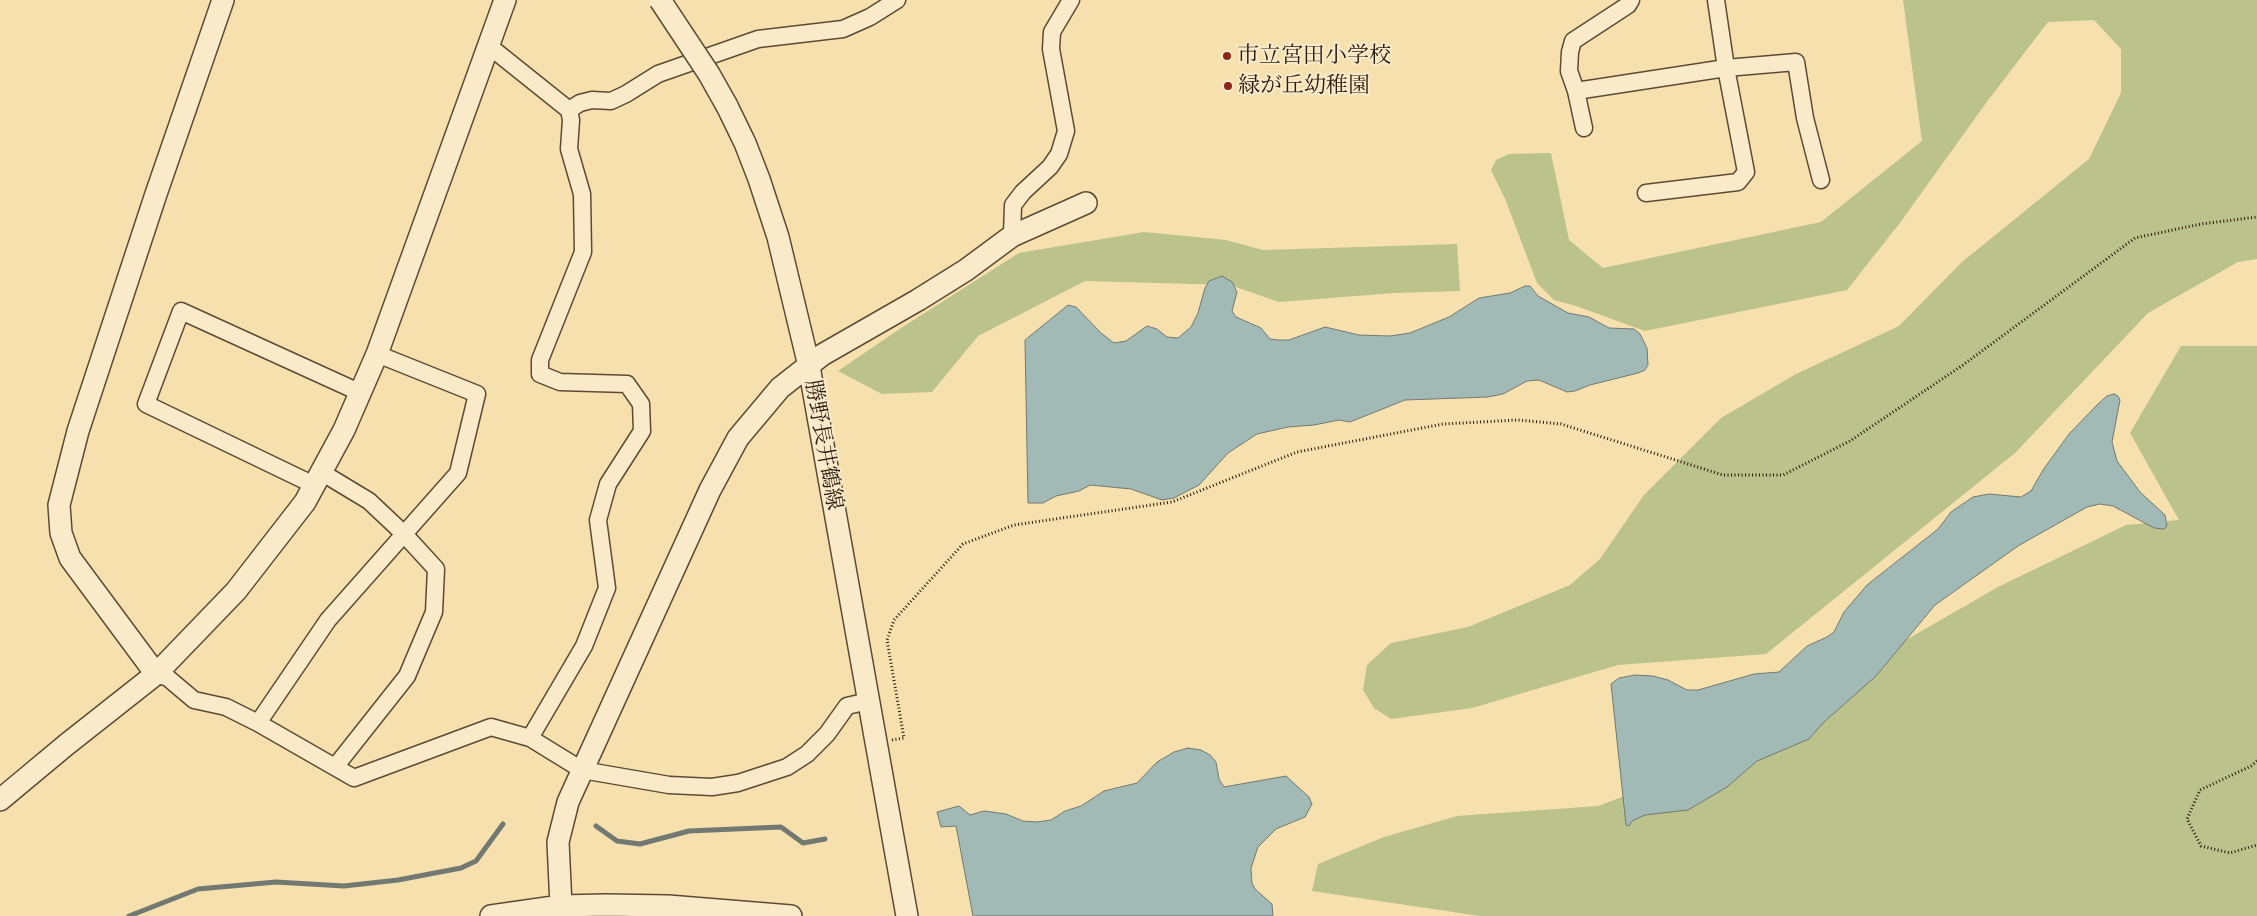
<!DOCTYPE html>
<meta charset="utf-8">
<style>
body{margin:0}
canvas{display:block;background:#f6e0ae}
</style>
<canvas width="2257" height="916"></canvas>
<script>
const c = document.querySelector('canvas').getContext('2d');
c.lineJoin = 'round';
function fill(path, color) { c.fillStyle = color; c.fill(path, 'evenodd'); }
const poly = rows => new Path2D(rows.map(r => 'M' + r).join(''));
function stroke(path, color, width, dash) { c.strokeStyle = color; c.lineWidth = width; c.lineCap = dash ? 'butt' : 'round'; c.setLineDash(dash || []); c.stroke(path); }
function label(font, color, halo, rows, align = 'center') {
  c.font = font + ' "EB Garamond","Noto Serif JP",serif'; c.lineWidth = 4; c.setLineDash([]); c.textBaseline = 'middle'; c.strokeStyle = halo; c.fillStyle = color; for (const [text, x, y, turn = 0] of rows) {
    c.save(); c.translate(x, y); c.rotate((+turn || 0) * Math.PI / 180); c.textAlign = isNaN(turn) ? turn : align; if (halo) c.strokeText(text, 0, 0); c.fillText(text, 0, 0); c.restore();
  }
}
const green = poly([
 [1903,0,2257,0,2257,259,2238,262,2148,313,2015,453,1766,654,1618,665,1472,708,1391,719,1374,708,1363,690,1367,665,1391,643,1468,627,1570,585,1600,559,1644,495,1721,418,1796,374,1899,326,1962,262,2089,159,2121,93,2121,49,2094,20,2048,22,1986,103,1902,220,1847,290,1645,331,1576,306,1554,300,1537,283,1506,201,1491,170,1496,160,1509,154,1551,153,1569,240,1603,268,1821,222,1922,141],
 [1144,232,1226,240,1263,250,1457,244,1460,291,1394,293,1279,302,1230,285,1085,281,978,336,932,392,882,394,838,371,901,328,1019,253],
 [2181,346,2257,346,2257,916,1480,916,1312,891,1318,864,1384,837,1457,816,1598,806,1747,750,1845,675,1998,587,2126,525,2179,520,2130,433]
]);
const water = poly([
 [1222,276,1232,282,1237,292,1232,311,1236,317,1261,328,1270,339,1278,340,1289,340,1325,327,1359,335,1390,336,1410,333,1449,317,1479,298,1510,293,1525,286,1530,286,1538,296,1568,313,1589,317,1609,328,1634,329,1640,334,1647,348,1648,365,1645,370,1638,373,1590,385,1575,391,1567,392,1539,380,1527,381,1503,394,1488,397,1405,400,1350,422,1339,420,1314,425,1288,427,1257,434,1228,453,1199,485,1174,498,1162,500,1131,489,1090,485,1079,491,1056,496,1043,503,1028,503,1025,340,1068,305,1076,307,1101,333,1114,343,1126,341,1147,326,1157,329,1167,337,1178,338,1191,327,1198,313,1205,288,1209,281,1222,276],
 [2114,394,2118,396,2120,400,2112,442,2117,461,2140,492,2165,515,2167,526,2164,529,2154,528,2113,506,2100,504,2087,507,2018,546,1935,605,1876,676,1824,722,1809,739,1757,761,1727,787,1688,810,1645,815,1632,821,1629,826,1626,825,1611,684,1619,678,1635,675,1653,676,1668,680,1687,690,1698,690,1754,674,1779,672,1807,646,1827,637,1834,632,1844,612,1867,585,1938,529,1951,512,1973,497,1989,494,2021,497,2031,491,2043,470,2069,434,2098,404,2107,396,2114,394],
 [1188,748,1201,750,1210,755,1216,762,1219,779,1224,787,1286,776,1309,797,1312,804,1305,817,1276,829,1258,847,1251,868,1252,883,1255,889,1272,904,1273,916,973,916,956,826,941,827,937,812,959,806,970,815,984,811,1006,814,1023,821,1037,822,1051,820,1065,811,1081,806,1104,791,1137,783,1157,762,1174,752,1188,748]
]);
const stream = poly([
 [596,826,617,841,640,844,689,831,781,827,803,843,825,839],
 [129,916,198,889,276,882,344,886,398,880,461,868,476,861,503,824]
]);
const path = poly([
 [892,740,904,738,887,640,894,620,963,544,1014,525,1172,502,1297,452,1443,424,1518,420,1561,424,1723,475,1783,475,1850,441,1963,365,2135,238,2201,224,2257,217],
 [2257,761,2251,766,2200,790,2187,819,2201,846,2230,853,2257,845]
]);
const minor = poly([
 [489,46,569,110,571,120,569,149,582,194,583,252,540,360,540,374,560,382,627,384,641,404,642,431,608,484,598,520,607,588,584,646,530,738],
 [1576,91,1726,68,1796,62,1805,118,1821,180],
 [569,110,580,103,592,100,611,101,626,94,658,74,758,39,843,29,870,17,897,0],
 [1584,128,1576,91,1569,71,1570,52,1573,41,1628,5,1631,0],
 [1646,193,1738,182,1746,172,1726,68,1716,0],
 [1012,236,1013,205,1023,192,1050,167,1059,154,1066,131,1051,49,1052,32,1071,0],
 [321,472,369,501,403,533,436,569,434,612,407,676,335,767],
 [314,485,146,404,181,311,361,393],
 [156,674,168,678,194,700,226,707,258,723,354,778,491,727,530,738,582,770,669,785,712,787,738,783,787,767,807,754,827,734,847,706,868,701],
 [258,723,328,620,458,473,477,394,377,354]
]);
const tertiary = poly([
 [727,106,745,143,759,179,778,237,809,366,907,916],
 [156,674,70,558,61,533,59,505,78,431,156,194,223,0],
 [0,800,66,745,156,674,236,591,305,502,344,430,377,354,505,0],
 [561,906,558,842,568,802,710,490,738,438,780,388,822,355,918,300,966,270,1012,236,1086,203],
 [491,916,561,906,605,905,668,906,791,916]
]);
const tertiaryBridge = poly([
 [660,0,709,74,727,106]
]);
const markers = [
 [1227,56,5,"#8f2418"],
 [1228,86,5,"#8f2418"]
];
const poiNames = [
 ["市立宮田小学校",1237,56],
 ["緑が丘幼稚園",1238,86]
];
const streetNames = [
 ["勝野長井鶴線",823,445,80]
];
fill(green, '#bbc28b');
fill(water, '#a1bab6');
stroke(water, '#727972', 1);
stroke(stream, '#727972', 5);
stroke(minor, '#5e4a34', 19);
stroke(tertiary, '#5e4a34', 24);
stroke(path, '#2b180c', 3, [1, 2.5]);
stroke(minor, '#f9ebca', 16);
stroke(tertiary, '#f9ebca', 21);
stroke(tertiaryBridge, '#5e4a34', 24, []);
stroke(tertiaryBridge, '#f9ebca', 21);
for (const [x, y, r, color] of markers) { const dot = new Path2D(); dot.arc(x, y, r, 0, 2 * Math.PI); c.fillStyle = color; c.fill(dot); stroke(dot, '#f9ebca', 2); }
label('22px', '#2b180c', '#f9ebca', poiNames, 'left');
label('22px', '#2b180c', '#f9ebca', streetNames);
</script>
